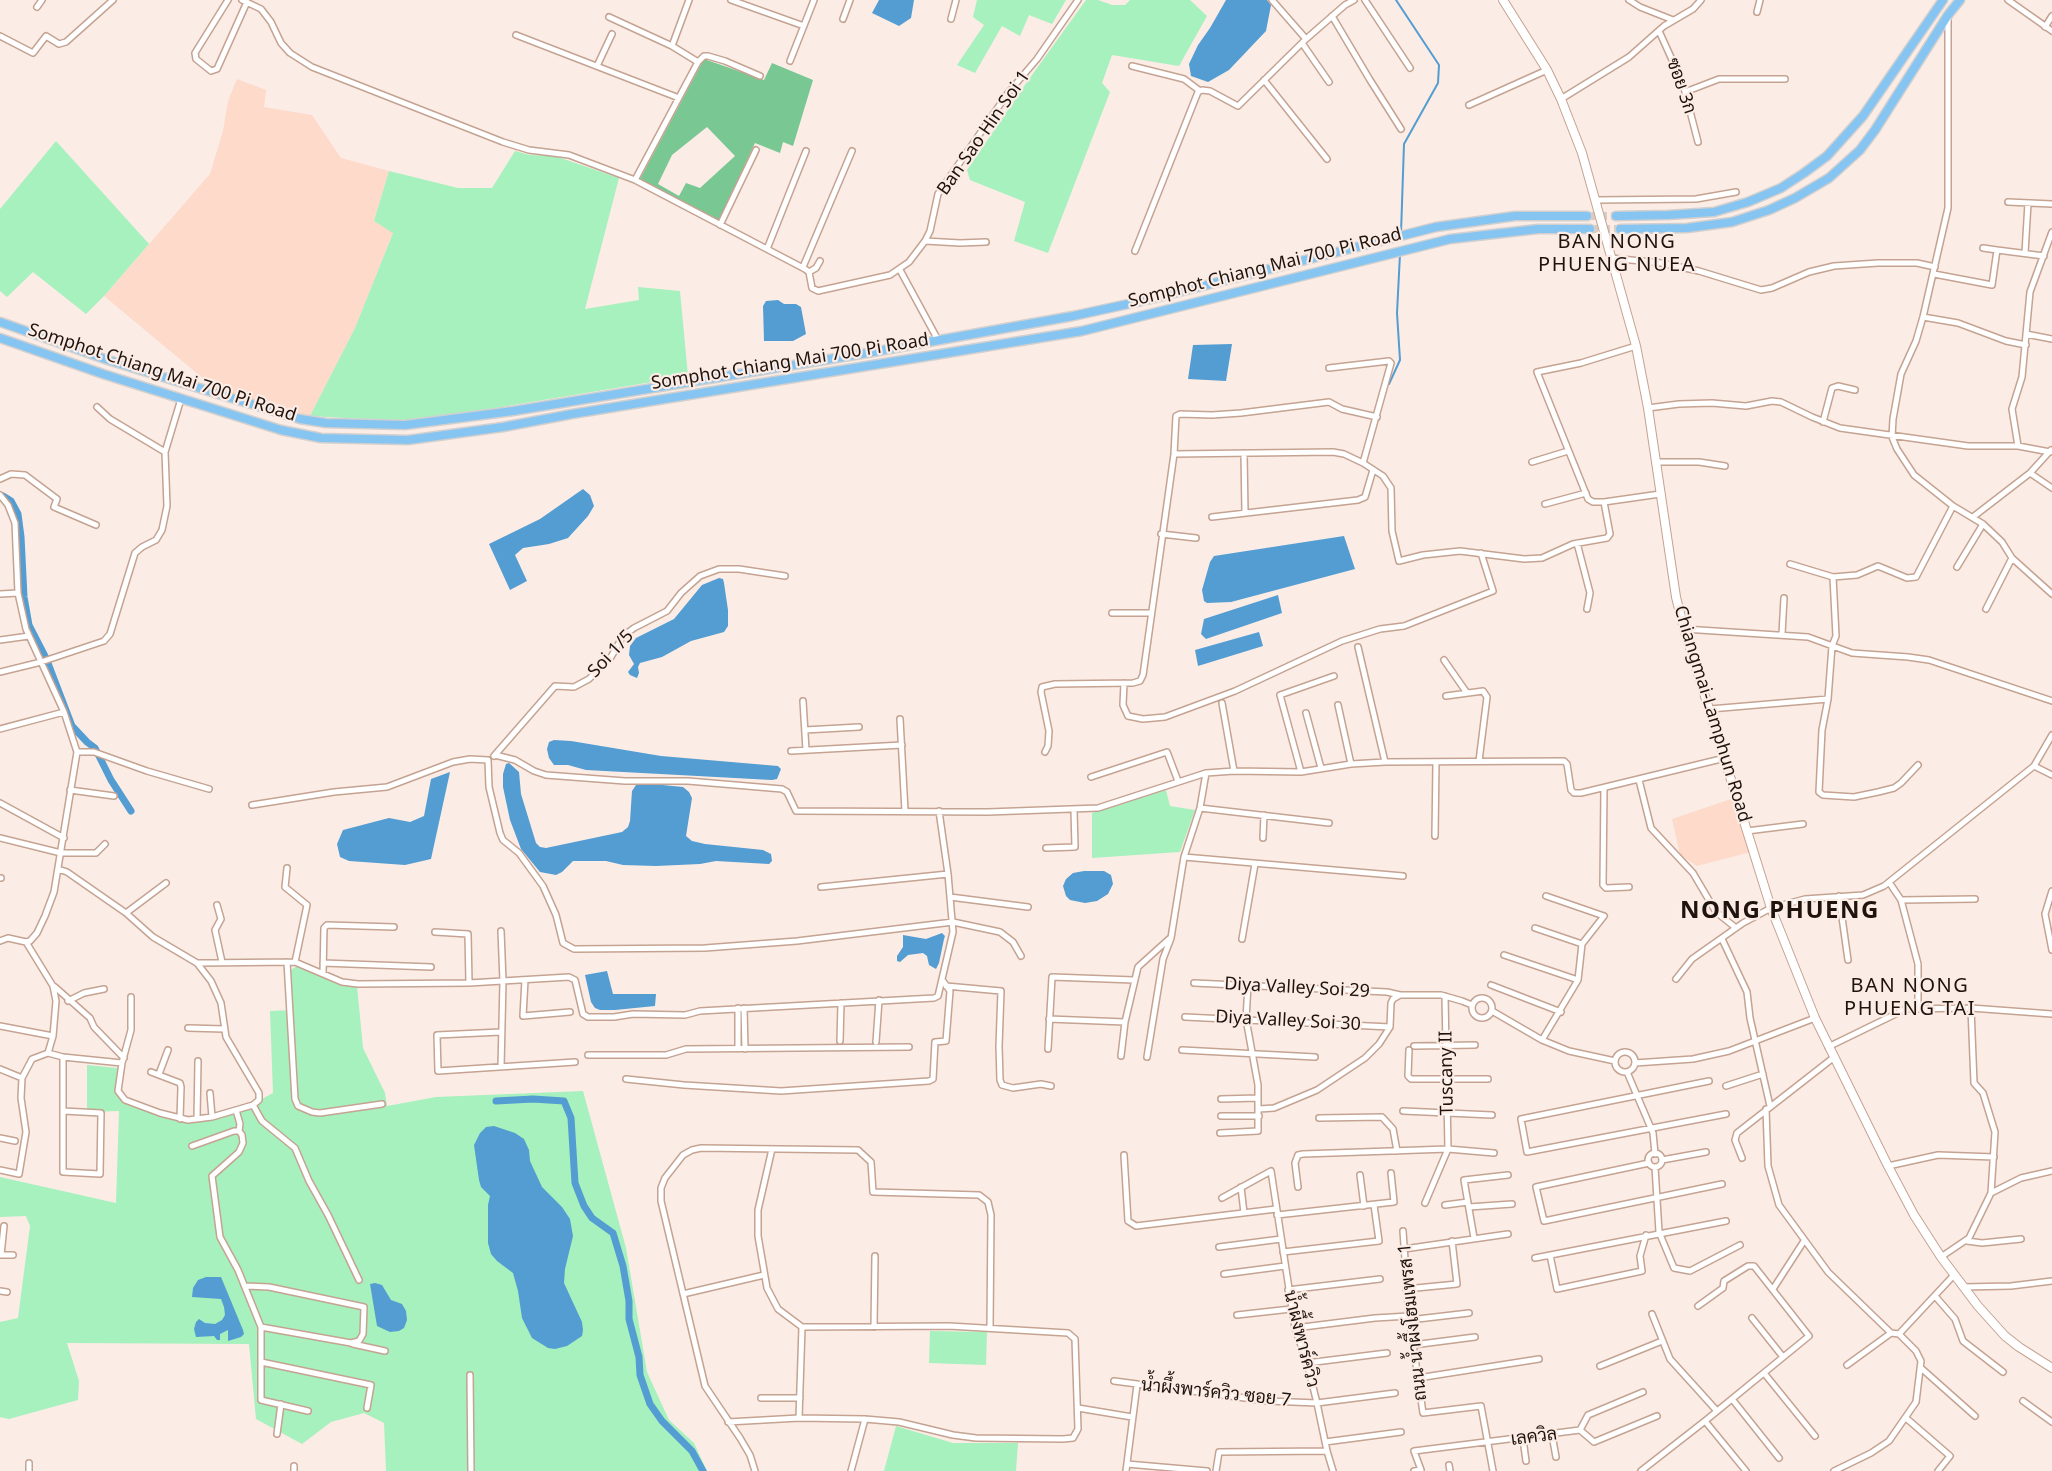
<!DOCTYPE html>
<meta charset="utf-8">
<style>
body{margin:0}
canvas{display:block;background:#fbece5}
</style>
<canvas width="2052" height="1471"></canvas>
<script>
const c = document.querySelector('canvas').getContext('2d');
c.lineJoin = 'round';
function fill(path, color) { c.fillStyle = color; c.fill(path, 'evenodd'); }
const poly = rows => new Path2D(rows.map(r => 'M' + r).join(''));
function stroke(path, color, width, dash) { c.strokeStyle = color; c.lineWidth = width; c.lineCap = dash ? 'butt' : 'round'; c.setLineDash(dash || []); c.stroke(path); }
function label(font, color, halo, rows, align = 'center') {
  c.font = font + ' "Noto Sans",Sarabun,sans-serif'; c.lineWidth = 4.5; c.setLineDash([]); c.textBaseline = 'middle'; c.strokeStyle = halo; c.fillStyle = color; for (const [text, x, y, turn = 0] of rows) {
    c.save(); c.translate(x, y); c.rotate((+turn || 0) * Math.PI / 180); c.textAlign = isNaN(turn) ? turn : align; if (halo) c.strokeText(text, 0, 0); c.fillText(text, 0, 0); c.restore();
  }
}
const built = poly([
 [237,79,266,90,264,107,312,115,341,158,389,171,374,221,393,232,355,328,310,416,217,390,104,296,210,174,223,131,228,101],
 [1731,799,1751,852,1697,866,1680,855,1672,819]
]);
const green = poly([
 [977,0,1066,0,1052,24,1029,15,1020,36,1002,26,975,73,957,65,984,25,973,17],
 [1086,0,1098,0,1112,5,1125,5,1130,0,1190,0,1207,16,1179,66,1112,55,1102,83,1110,92,1048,253,1014,241,1025,202,970,180,967,170,1027,82],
 [56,141,149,244,104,296,86,314,33,272,7,297,0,291,0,209],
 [515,151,530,155,555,156,619,178,585,309,639,300,638,287,680,291,688,376,441,417,397,421,310,416,355,328,393,233,374,221,389,171,458,188,492,188],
 [1166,790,1170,806,1195,810,1180,852,1092,858,1092,813],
 [297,966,357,986,363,1048,385,1093,387,1106,436,1097,583,1091,626,1248,647,1372,669,1420,694,1443,707,1471,386,1471,384,1423,364,1413,331,1422,302,1444,256,1419,249,1344,67,1343,79,1381,78,1400,9,1419,0,1417,0,1322,18,1318,30,1226,26,1216,0,1217,0,1177,116,1203,119,1111,87,1112,87,1065,117,1068,116,1092,125,1103,188,1121,232,1115,273,1093,270,1011,292,1010,291,970],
 [930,1331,987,1332,986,1365,929,1363],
 [896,1426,953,1443,1018,1443,1016,1471,884,1471]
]);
const forest = poly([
 [704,59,764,80,772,63,813,80,793,146,783,142,780,153,755,143,719,220,640,179],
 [707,127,735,156,700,188,686,183,679,196,658,184,672,155]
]);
const water = poly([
 [879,0,914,0,911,18,899,26,872,13],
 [1226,0,1267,0,1271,5,1266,31,1229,70,1208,82,1191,76,1189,64,1198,45,1210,28],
 [778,300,784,304,796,304,801,307,806,334,793,341,764,341,763,306,766,301],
 [1232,344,1226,381,1188,379,1193,345],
 [583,489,590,495,594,506,588,516,568,538,549,544,523,548,515,555,527,581,510,590,489,544,540,519],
 [1344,536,1355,569,1231,602,1207,603,1204,601,1202,590,1210,562,1214,556],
 [719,578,723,579,724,583,728,610,728,626,724,632,691,641,662,657,640,663,638,667,639,673,637,678,630,675,628,672,634,664,629,655,630,646,636,638,674,619,702,585],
 [1278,595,1282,613,1206,639,1201,634,1204,619],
 [1259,632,1263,646,1198,666,1195,650],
 [554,740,571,741,661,756,778,766,781,769,777,779,772,780,586,770,568,765,554,765,549,758,547,749,549,742],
 [509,763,519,772,521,794,536,843,540,847,546,848,622,832,628,827,630,821,632,791,636,785,642,783,683,787,689,792,692,798,686,836,692,841,705,844,763,850,771,854,772,861,769,864,716,861,700,864,656,866,623,865,606,861,573,861,562,872,556,875,540,872,521,849,510,820,503,787,503,774,506,764],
 [450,772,431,859,405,865,349,861,340,857,337,844,343,830,389,818,410,822,424,816,431,779],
 [1084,871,1104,871,1111,875,1113,884,1108,894,1097,901,1085,903,1070,900,1066,896,1063,886,1066,879,1073,873],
 [942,933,945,936,944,939,939,963,936,969,929,965,927,956,923,953,908,955,900,962,897,961,897,956,903,947,903,935,926,939],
 [607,971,613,994,656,994,655,1006,615,1010,600,1010,595,1008,591,1002,585,975],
 [494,1126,515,1133,524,1139,529,1150,530,1161,542,1187,562,1207,570,1219,573,1236,565,1269,564,1283,582,1322,583,1330,582,1336,567,1346,555,1349,548,1348,532,1338,522,1318,518,1291,513,1273,497,1261,491,1254,488,1243,488,1205,490,1196,481,1187,479,1180,474,1145,480,1133,486,1127],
 [206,1277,221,1277,243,1330,244,1334,241,1337,228,1341,228,1330,220,1334,220,1340,217,1340,214,1336,196,1337,194,1329,196,1322,199,1319,205,1323,215,1324,222,1320,225,1315,224,1307,221,1299,192,1297,193,1288,198,1280],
 [375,1283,382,1285,391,1300,402,1304,406,1311,407,1320,404,1328,399,1331,390,1332,377,1326,370,1284]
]);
const stream = poly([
 [1396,0,1439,65,1438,83,1404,144,1401,233],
 [1389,384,1400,360,1397,313,1400,254]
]);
const canal = poly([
 [3,496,11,501,18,514,21,537,24,597,29,625,46,658,72,726,87,742,95,748,111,780,131,811],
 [496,1101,533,1099,564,1101,571,1118,575,1183,584,1206,592,1218,613,1233,623,1266,629,1301,629,1319,639,1357,640,1375,650,1404,662,1421,692,1451,703,1471]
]);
const primaryTunnel = poly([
 [1587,216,1616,216],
 [1590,229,1620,229]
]);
const street = poly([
 [228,0,195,53,196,59,211,71,217,69,247,2],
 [242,0,261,9,271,22,281,43,290,53,312,67,503,142,529,150,569,155,635,180,805,269,809,272,812,288,818,291,890,275,909,262,925,241,930,231,938,194,1008,93,1037,59,1078,0],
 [731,0,804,26],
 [1272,0,1306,39],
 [1365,0,1410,68],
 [1629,0,1640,7,1673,20],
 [2008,0,2052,31],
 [37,7,42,0],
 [1757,12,1760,0],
 [1332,16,1370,80,1401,129],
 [609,17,672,46],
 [1948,17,1948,208,1923,317,1916,341,1901,374,1893,419,1892,437,1897,449,1914,475,1953,506,1983,524,2002,542,2012,558,2052,594],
 [843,19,850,0],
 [951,19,956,0],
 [2045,27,2052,16],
 [1659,31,1683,84,1698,142],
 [516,35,679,98],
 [0,36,33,53,46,36,59,44,66,42,113,0],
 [1302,43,1329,82],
 [790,61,814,0],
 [698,62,704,56,708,56,725,61,760,76],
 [597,66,612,34],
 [1132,66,1184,79,1200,91],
 [1264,80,1327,159],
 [1685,92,1719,79,1785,79],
 [1561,99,1629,57,1664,26,1693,9,1701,0],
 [1469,105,1547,70],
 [635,180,698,62,672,46,689,0],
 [1596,200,1696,199,1736,192],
 [2008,202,2052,204],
 [720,225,756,150],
 [925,241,960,243,986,242],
 [1983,248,1997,250],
 [767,249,806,151],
 [1135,251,1198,92,1202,90,1210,91,1238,106,1306,39,1345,5,1354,0],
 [2025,253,2028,203],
 [1611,258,1661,263,1699,271,1761,290,1772,288,1809,272,1834,266,1878,263,1917,263,1935,267],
 [803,267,852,151],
 [900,270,938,340],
 [809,272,816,268,820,261],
 [1934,274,1992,285,1997,250,2044,256],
 [1923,317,1958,323,2006,341,2026,345],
 [2026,334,2052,339],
 [1636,346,1581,363,1537,372,1588,499,1593,502,1604,502,1660,494],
 [1329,368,1389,361,1391,363,1363,463],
 [97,407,110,419,165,452],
 [1648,408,1679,404,1712,403,1746,406,1772,401,1781,402,1812,417,1840,428,1968,446,2018,446,2050,452],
 [1823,422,1832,388,1838,386,1855,390],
 [2018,446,2012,409,2022,377,2030,292,2052,232],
 [1244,453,1245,513],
 [1174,454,1333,452,1344,454,1363,463,1383,476,1391,488,1392,531,1399,561,1423,555,1460,551,1524,559,1542,558,1573,544,1607,538,1610,534,1604,502],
 [1532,462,1568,451],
 [1655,462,1699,462,1725,466],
 [2030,473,2052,488],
 [0,479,11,474,25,475,57,499,54,507,96,525],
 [0,495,8,505,15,523,18,593,26,629,64,712,77,752,54,892,45,916,37,933,30,941,26,942,8,938,0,941],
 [1545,504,1586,493],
 [1212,517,1358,500,1365,497,1373,470],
 [1973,517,2030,473,2051,450],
 [1161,534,1196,538],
 [1577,543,1590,593,1587,609],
 [1790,564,1833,577,1857,575,1878,566,1907,578,1916,577,1953,506],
 [1957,567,1983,524],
 [1833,577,1836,636,1832,646,1828,699,1822,730,1819,792,1823,795,1854,797,1878,792,1894,788,1901,783,1918,765],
 [0,594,18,593],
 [1986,609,2012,558],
 [1112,613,1151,613],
 [1684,629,1808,637,1852,653,1908,657,1929,660,2052,701],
 [1782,634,1784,598],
 [0,640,29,636],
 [1358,647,1385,762],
 [1444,660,1467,693],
 [0,672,41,662,104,641,110,634,135,553,142,547,156,540,162,530,167,506,165,452,181,399],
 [1124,683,1123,705,1128,716,1143,719,1165,717,1235,691,1342,641,1380,629,1404,626,1493,591,1481,553],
 [1446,696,1483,691,1487,697,1479,761],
 [803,701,806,750],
 [1222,703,1234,771],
 [1338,705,1351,764],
 [1710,709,1828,699],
 [1306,713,1321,768],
 [900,719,905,811],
 [0,729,64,712],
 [805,730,859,727],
 [791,751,902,745],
 [77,752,94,752,147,771,209,789],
 [1045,752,1048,746,1049,731,1041,692,1042,687,1055,684,1133,683,1140,681,1143,675,1174,454,1176,416,1180,414,1212,415,1241,413,1329,402,1342,409,1377,417],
 [495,755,515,760,534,771,546,775,625,781,688,781,782,789,787,792,796,811,988,812,1098,808,1206,773,1234,771,1301,772,1351,764,1385,762,1564,761,1567,764,1571,790,1574,793,1581,793,1725,758],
 [494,756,555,686,574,687,589,679,611,657,623,636,634,628,667,611,681,593,700,576,719,569,739,569,785,576],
 [488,760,489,787,500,833,503,840,519,853,543,886,556,915,563,943,574,949,705,948,797,941,953,922,1000,932,1013,942,1021,956],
 [2034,766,2052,775],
 [1301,772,1280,695,1334,676],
 [1091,777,1167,752,1178,781],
 [1639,780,1651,828,1693,873,1716,912,1736,928],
 [1604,788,1603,885,1606,888,1629,887],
 [70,790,114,796],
 [0,803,64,838],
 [252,805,334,792,387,787,453,762,470,759,488,760],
 [1200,808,1329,823],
 [1747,831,1803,824],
 [1435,836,1436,762],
 [0,838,61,853,96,853,105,844],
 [1263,838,1264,815],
 [1046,848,1075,847,1074,810],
 [1184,857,1403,876],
 [287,868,285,887,307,905,295,962],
 [58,869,67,872,126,913,153,937,197,963,295,962,342,982,358,984,469,983,569,977,575,980,583,1014,588,1017,614,1017,633,1014,685,1015,700,1011,934,998,938,996,953,932,948,874,939,811],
 [0,878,1,878],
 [1889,882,1901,900,1918,964,1918,1009],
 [821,887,948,874],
 [2052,891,2045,914,2052,950],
 [1839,896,1848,960],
 [950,897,1028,907],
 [1901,900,1975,899],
 [217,905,221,919,215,930,222,962],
 [126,913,166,883],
 [1535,928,1582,944],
 [435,932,468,934,469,983],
 [1242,939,1255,864],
 [1722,939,1747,992,1750,1018,1770,1106],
 [26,942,53,986,56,1001,53,1036,48,1053],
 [1504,955,1578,980],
 [287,962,295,1099,298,1106,312,1112,320,1113,382,1104],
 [323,963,431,967],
 [323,973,324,928,327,925,394,927],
 [1676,979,1692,959,1743,923,1771,908,1805,899,1863,895,1884,886,2034,766,2052,735],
 [525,980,523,1016,570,1012],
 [1194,983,1387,992,1400,995,1441,995,1462,1001,1472,1005],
 [1491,985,1561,1012],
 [946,986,1001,991,999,1046,1000,1080,1002,1085,1013,1088,1041,1084,1051,1086],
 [55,987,90,1018,94,1027,124,1058],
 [131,997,131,1030,122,1063,118,1091,125,1100,160,1113,188,1120,212,1117,253,1105,259,1100,259,1093,226,1037,221,1003,211,981,197,963],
 '1472 1008a10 10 0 1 1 20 0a10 10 0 1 1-20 0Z',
 [68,1001,84,993,104,989],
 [738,1008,738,1049],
 [744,1008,745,1049],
 [1971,1008,1974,1083,1983,1093,1995,1132,1991,1193],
 [1492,1011,1542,1040,1569,1051,1615,1061],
 [1185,1017,1390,1027],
 [1049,1019,1125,1022],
 [0,1026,53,1036],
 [188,1028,224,1029],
 [501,1032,437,1035,438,1071,575,1062],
 [1542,1040,1578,980,1582,944,1604,916,1546,896],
 [840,1041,841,1003],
 [876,1042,879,1000],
 [1414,1046,1475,1045],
 [1828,1047,1906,1009,1971,1008,2052,1014],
 [1048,1049,1052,977,1134,980],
 [1182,1050,1315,1057],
 [1409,1050,1408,1076,1411,1079,1488,1079],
 '1615 1062a10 10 0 1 1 20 0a10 10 0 1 1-20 0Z',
 [48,1053,63,1057,122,1063],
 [588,1055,666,1055,686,1049,909,1047],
 [1121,1056,1125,1022,1138,967,1169,939],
 [63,1057,63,1172,100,1174,101,1113,63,1111],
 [1147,1057,1163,959,1171,938,1184,857,1200,808,1206,773],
 [1635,1063,1693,1059,1729,1051,1815,1018],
 [501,1067,503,981,501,931],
 [0,1069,22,1078],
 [151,1072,180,1083,181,1087,180,1119],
 [1627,1072,1653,1133,1655,1154],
 [159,1074,168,1050],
 [626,1079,684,1085,781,1091,929,1081,933,1079,935,1042,946,1041,950,991,943,981],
 [1709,1081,1521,1119,1527,1152,1726,1114],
 [1726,1086,1763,1074],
 [210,1093,212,1117],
 [1221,1099,1258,1098],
 [253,1105,262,1121,295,1148,309,1181,328,1215,359,1280],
 [1259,1109,1274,1108,1317,1090,1365,1058,1379,1044,1390,1027,1391,1003,1393,999,1400,995],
 [1766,1109,1768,1166,1779,1205,1828,1272,1891,1333,1899,1334],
 [236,1110,240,1124,239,1131],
 [1403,1111,1492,1115],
 [1221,1116,1259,1116],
 [1319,1118,1382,1117,1393,1129,1397,1151],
 [197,1119,198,1061],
 [1220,1133,1258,1131,1258,1085,1246,1019,1248,985],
 [0,1138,15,1141],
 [192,1146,234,1131,239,1131,242,1135,243,1143,239,1152,212,1176,220,1237,238,1270,261,1327,261,1400,308,1411],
 '1648 1160a7 7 0 1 1 14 0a7 7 0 1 1-14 0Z',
 [1124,1155,1128,1221,1136,1226,1276,1209],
 [1742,1158,1735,1140,1737,1133,1833,1058],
 [1662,1160,1706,1152],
 [1649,1163,1536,1187,1544,1221,1722,1184],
 [1888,1166,1938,1155,1994,1157],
 [1655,1167,1659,1232,1674,1268,1690,1271,1740,1245],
 [0,1170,19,1174,26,1132,21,1098,22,1078,32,1059,48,1053],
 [1360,1175,1364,1206],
 [1241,1187,1244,1213],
 [1298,1187,1295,1163,1298,1155,1303,1154,1448,1149,1494,1153],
 [1222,1198,1271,1171,1295,1328,1307,1363,1317,1403,1327,1451,1333,1471],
 [1425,1203,1448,1149,1445,996],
 [1445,1205,1468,1202],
 [1469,1207,1512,1204],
 [1277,1215,1394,1202,1391,1173],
 [1403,1231,1409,1316,1423,1413,1481,1406,1493,1471],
 [1474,1238,1464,1180,1508,1175],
 [1967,1241,1982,1243,2021,1239],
 [1219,1247,1281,1239],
 [1404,1249,1508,1234],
 [1283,1252,1379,1241,1374,1205],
 [0,1255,13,1255],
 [1,1255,4,1226],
 [1550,1255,1557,1289,1642,1271,1640,1256,1646,1235],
 [1941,1257,1969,1238,1991,1193,2021,1178,2052,1171],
 [1535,1258,1726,1221],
 [1224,1274,1285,1266],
 [245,1286,269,1287,364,1307,363,1334,359,1341,351,1343,261,1327],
 [1963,1287,2011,1286,2052,1281],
 [1406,1289,1457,1284,1452,1241],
 [1773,1289,1804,1241],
 [1288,1290,1380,1279],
 [0,1291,7,1292],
 [683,1294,764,1275],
 [1935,1296,1955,1319,1963,1341,2003,1372],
 [1652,1314,1670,1359,1717,1411],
 [1237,1315,1291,1309],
 [1752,1318,1783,1357],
 [1409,1320,1469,1313],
 [874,1327,875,1256],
 [1295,1328,1375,1318,1409,1316],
 [1899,1334,1954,1275],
 [353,1344,385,1351],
 [1413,1345,1475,1337],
 [261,1362,371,1385,367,1408],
 [1307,1363,1387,1353],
 [1847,1365,1891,1333],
 [1600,1366,1662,1341],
 [1921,1368,1975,1416],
 [1764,1373,1815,1436],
 [470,1375,471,1471],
 [1418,1378,1539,1359],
 [1114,1381,1268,1401,1317,1403,1395,1393],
 [761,1398,800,1398],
 [1732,1399,1779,1458],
 [2023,1401,2052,1422],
 [1078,1408,1132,1417],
 [799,1418,802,1327],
 [1906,1418,1950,1456,1938,1471],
 [1705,1421,1746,1471],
 [728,1422,799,1418,865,1419,899,1422,953,1435,976,1438,1063,1439,1073,1438,1078,1429,1075,1339,1068,1333,949,1326,802,1327,778,1309,767,1288,758,1236,758,1210,772,1149],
 [1580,1430,1594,1442,1657,1416],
 [1580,1430,1588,1415,1643,1392],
 [277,1434,281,1404],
 [1552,1435,1556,1457],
 [1523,1439,1526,1461],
 [1325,1442,1401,1432],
 [29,1463,29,1471],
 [1127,1464,1207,1471],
 [1449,1465,1450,1471],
 [294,1466,294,1471],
 [755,1471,750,1455,740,1438,705,1386,661,1201,661,1188,665,1178,683,1155,692,1150,701,1148,858,1150,871,1162,873,1192,979,1195,988,1202,991,1215,990,1328],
 [851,1471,865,1419],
 [1126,1471,1137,1385],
 [1216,1471,1219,1452,1327,1451],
 [1414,1471,1421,1470,1414,1451,1580,1430],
 [1641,1471,1705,1421,1809,1336,1754,1266,1748,1266,1724,1281,1723,1288,1698,1306],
 [1834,1471,1871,1453,1889,1441,1916,1402,1921,1361,1916,1351,1899,1334]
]);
const secondary = poly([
 [1503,0,1547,70,1561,99,1582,153,1636,346,1648,408,1676,597,1684,629,1771,908,1815,1018,1888,1166,1914,1215,1941,1257,1978,1306,2005,1336,2019,1347,2052,1368]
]);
const primary = poly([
 [1616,216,1668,215,1714,212,1748,202,1781,188,1804,173,1827,156,1863,116,1943,0],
 [1620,229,1687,228,1732,222,1769,210,1795,198,1829,178,1860,150,1875,130,1948,15,1960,0],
 [0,322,108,360,300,419,326,423,405,425,513,411,873,352,1073,316,1151,299,1436,227,1515,216,1587,216],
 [0,338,103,374,281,430,321,438,408,440,503,427,572,414,1082,331,1450,239,1538,229,1590,229]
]);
const streetNames = [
 ["ซอย 3ก",1681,86,71],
 ["Ban Sao Hin Soi 1",984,133,-55],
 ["Somphot Chiang Mai 700 Pi Road",1265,268,-14],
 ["Somphot Chiang Mai 700 Pi Road",790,362,-9],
 ["Somphot Chiang Mai 700 Pi Road",162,373,18],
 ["Soi 1/5",611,654,-47],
 ["Chiangmai-Lamphun Road",1712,714,73],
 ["Diya Valley Soi 29",1297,988,3],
 ["Diya Valley Soi 30",1288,1021,3],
 ["Tuscany II",1447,1073,-91],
 ["ถนน น้ำผึ้งโฮมเพรส 1",1413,1322,-96],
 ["น้ำผึ้งพาร์ควิว",1301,1339,76],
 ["น้ำผึ้งพาร์ควิว ซอย 7",1216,1393,6],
 ["เลควิล",1534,1437,-7]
];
const neighbourhoodNames = [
 ["BAN NONG",1617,242],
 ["PHUENG NUEA",1617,265],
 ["BAN NONG",1910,986],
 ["PHUENG TAI",1910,1009]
];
const districtNames = [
 ["NONG PHUENG",1780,911]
];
fill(built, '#fddaca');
fill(green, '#a6f1be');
fill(forest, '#79c793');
fill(water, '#539dd2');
stroke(stream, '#539dd2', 2);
stroke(canal, '#539dd2', 7);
stroke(primaryTunnel, '#dacbc5', 8, [8, 4]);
stroke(street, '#c5a392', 8);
stroke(secondary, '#c5a392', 10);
stroke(primary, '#d2d0cf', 11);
stroke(street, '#fff', 5);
stroke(secondary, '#fff', 8);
stroke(primary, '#86c5f2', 8);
label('18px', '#1f130d', '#fbece5', streetNames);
c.letterSpacing = '1.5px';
label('20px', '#1f130d', '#fbece5', neighbourhoodNames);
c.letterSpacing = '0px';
c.letterSpacing = '1.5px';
label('bold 24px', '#1f130d', '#fbece5', districtNames);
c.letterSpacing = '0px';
</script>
